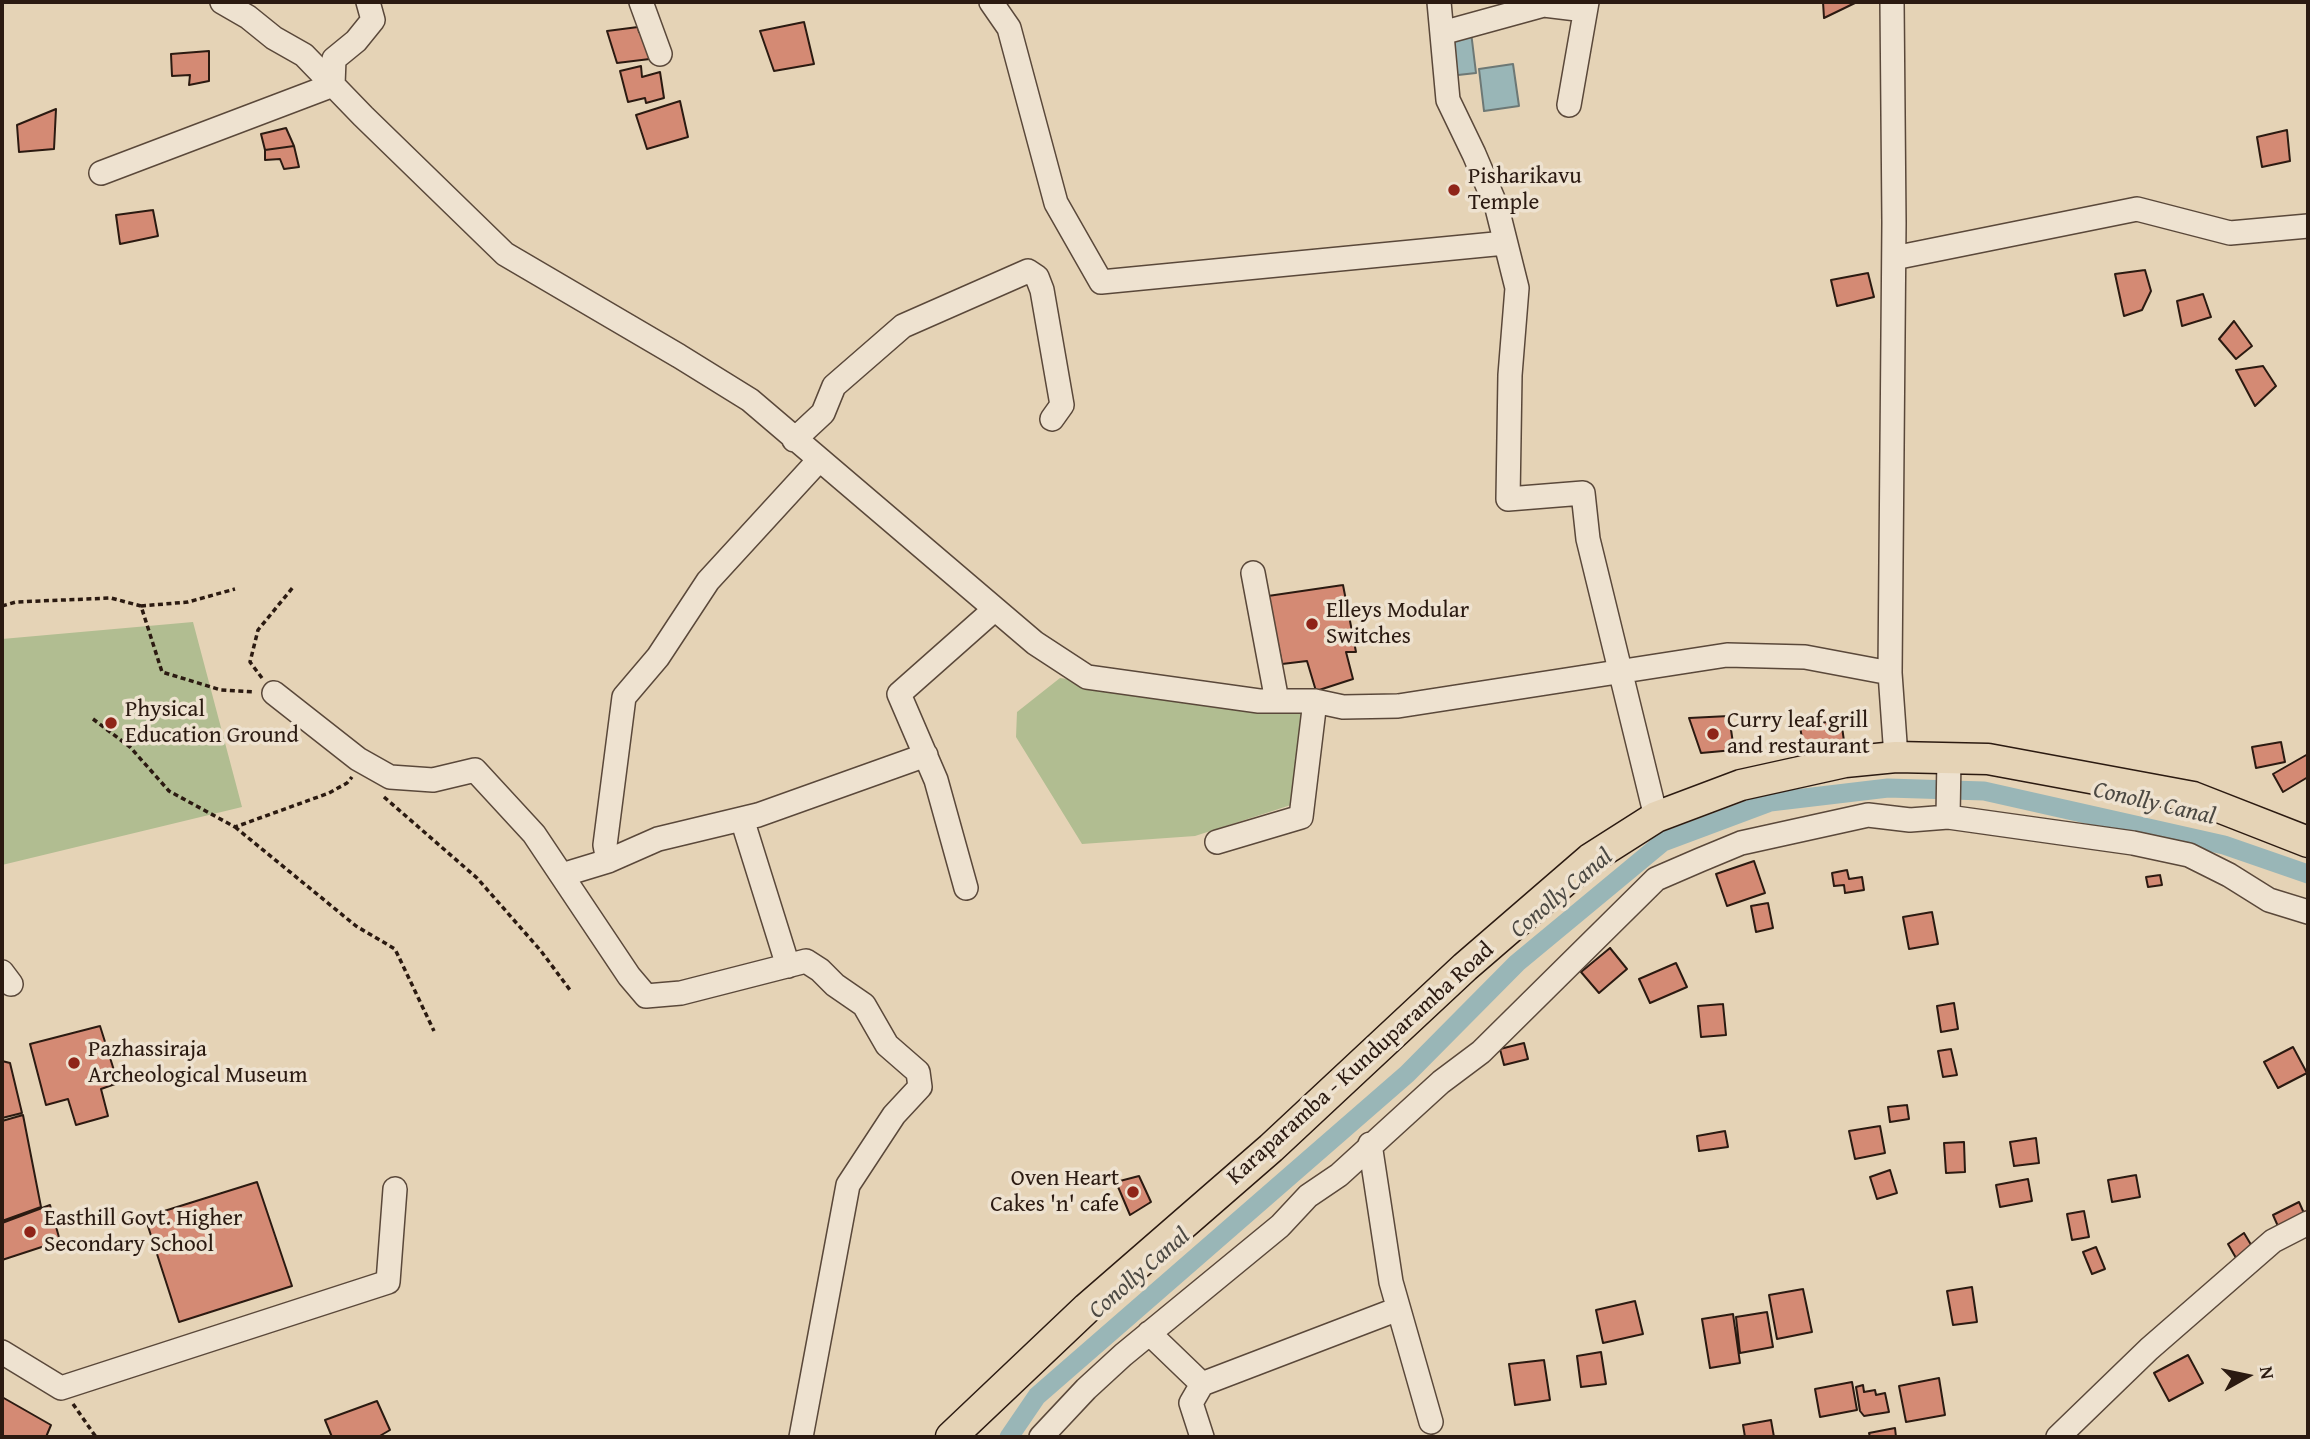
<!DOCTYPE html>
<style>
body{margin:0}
#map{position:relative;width:2310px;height:1439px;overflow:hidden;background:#e5d3b6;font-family:"Gentium Book Plus",serif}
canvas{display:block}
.frame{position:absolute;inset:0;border:4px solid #2b1a11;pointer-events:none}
.north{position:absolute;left:2212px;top:1341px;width:70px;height:70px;-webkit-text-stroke:5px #eee2d0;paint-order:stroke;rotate:81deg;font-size:19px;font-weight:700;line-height:28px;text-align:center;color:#2b1a11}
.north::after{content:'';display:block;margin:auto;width:24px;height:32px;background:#2b1a11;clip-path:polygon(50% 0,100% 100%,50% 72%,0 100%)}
</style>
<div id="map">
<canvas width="2310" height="1439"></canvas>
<div class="frame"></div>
<div class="north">N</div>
</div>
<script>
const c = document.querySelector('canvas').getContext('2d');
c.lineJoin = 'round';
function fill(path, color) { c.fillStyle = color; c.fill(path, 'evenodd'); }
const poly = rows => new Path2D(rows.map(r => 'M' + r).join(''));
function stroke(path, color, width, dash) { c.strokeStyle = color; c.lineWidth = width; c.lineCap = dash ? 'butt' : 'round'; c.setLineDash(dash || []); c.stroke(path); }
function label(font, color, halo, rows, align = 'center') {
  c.font = font + ' "Gentium Book Plus",serif'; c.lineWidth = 7; c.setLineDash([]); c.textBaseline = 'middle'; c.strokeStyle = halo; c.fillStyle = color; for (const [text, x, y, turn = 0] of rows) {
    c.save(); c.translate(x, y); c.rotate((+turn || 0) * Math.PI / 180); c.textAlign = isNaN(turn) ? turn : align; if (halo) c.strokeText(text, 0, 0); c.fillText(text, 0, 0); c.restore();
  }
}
const green = poly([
 [193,622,242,807,2,865,2,639],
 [1060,678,1305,710,1291,805,1195,836,1082,844,1016,737,1017,712]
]);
const water = poly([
 [1471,32,1476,73,1449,76,1445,37,1471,32],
 [1513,64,1519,106,1484,111,1479,69,1513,64]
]);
const canal = poly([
 [1009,1437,1037,1396,1407,1074,1517,963,1663,842,1770,802,1888,788,1984,791,2224,845,2308,874]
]);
const building = poly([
 [1823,2,1857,2,1824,18,1823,2],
 [804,22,814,64,774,71,760,31,804,22],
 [638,27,639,32,644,31,658,58,617,63,607,31,638,27],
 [209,51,209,81,189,85,190,75,172,76,171,54,209,51],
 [641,66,642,77,660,72,664,98,646,103,645,98,628,102,620,71,641,66],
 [680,101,688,137,647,149,636,115,680,101],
 [56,109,54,149,19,152,17,125,56,109],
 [286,128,294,146,265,150,261,134,286,128],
 [2287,130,2290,161,2262,167,2257,137,2287,130],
 [294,146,299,167,284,169,280,159,265,160,265,150,294,146],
 [153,210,158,236,120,244,116,215,153,210],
 [2145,270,2151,291,2142,310,2124,316,2115,274,2145,270],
 [1868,273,1874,297,1837,306,1831,280,1868,273],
 [2203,294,2211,317,2182,326,2177,301,2203,294],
 [2234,321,2252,346,2236,359,2219,339,2234,321],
 [2263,366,2276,386,2255,406,2236,370,2263,366],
 [1343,585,1356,652,1346,652,1353,679,1316,691,1307,661,1282,664,1268,596,1343,585],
 [1729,716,1734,750,1701,753,1689,718,1729,716],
 [1841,720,1844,741,1804,751,1800,726,1841,720],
 [2281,742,2285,762,2256,768,2252,747,2281,742],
 [2308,754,2308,777,2283,792,2273,774,2308,754],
 [1754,861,1765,893,1727,906,1716,874,1754,861],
 [1847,870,1849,879,1862,877,1864,890,1845,893,1844,885,1834,886,1832,873,1847,870],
 [2160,875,2162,885,2148,887,2146,877,2160,875],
 [1768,903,1773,928,1756,932,1751,906,1768,903],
 [1932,912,1938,944,1909,949,1903,917,1932,912],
 [1610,948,1627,969,1599,993,1581,972,1610,948],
 [1676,963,1687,987,1650,1003,1639,979,1676,963],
 [1954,1003,1958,1029,1941,1032,1937,1006,1954,1003],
 [1723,1004,1726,1035,1701,1037,1698,1006,1723,1004],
 [100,1026,118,1083,101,1089,108,1116,76,1125,68,1099,46,1105,30,1044,100,1026],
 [1524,1043,1528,1059,1504,1065,1500,1049,1524,1043],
 [2293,1047,2307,1073,2278,1088,2264,1062,2293,1047],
 [1951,1049,1957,1075,1943,1077,1938,1051,1951,1049],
 [2,1061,10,1063,22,1113,2,1118,2,1061],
 [1907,1105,1909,1119,1890,1122,1888,1107,1907,1105],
 [23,1115,41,1207,2,1221,2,1121,23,1115],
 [1880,1126,1885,1153,1855,1159,1849,1131,1880,1126],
 [1725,1131,1728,1147,1699,1151,1697,1136,1725,1131],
 [2036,1138,2039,1163,2014,1166,2010,1142,2036,1138],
 [1964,1142,1965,1172,1946,1173,1944,1143,1964,1142],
 [1890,1170,1897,1193,1877,1199,1870,1177,1890,1170],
 [2136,1175,2140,1197,2112,1202,2108,1180,2136,1175],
 [1139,1176,1151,1202,1130,1215,1116,1182,1139,1176],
 [2028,1179,2032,1201,2000,1207,1996,1185,2028,1179],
 [257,1182,292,1286,179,1322,145,1217,257,1182],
 [2299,1202,2307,1220,2281,1233,2273,1215,2299,1202],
 [50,1205,60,1241,2,1260,2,1223,50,1205],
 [2084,1211,2089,1237,2072,1240,2067,1214,2084,1211],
 [2244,1233,2253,1248,2236,1258,2228,1244,2244,1233],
 [2096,1247,2105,1269,2092,1274,2083,1252,2096,1247],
 [1972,1287,1977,1322,1953,1325,1947,1291,1972,1287],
 [1803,1289,1812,1332,1777,1339,1769,1295,1803,1289],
 [1635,1301,1643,1334,1603,1343,1596,1310,1635,1301],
 [1767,1312,1773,1347,1740,1353,1736,1317,1767,1312],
 [1733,1314,1740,1363,1710,1368,1702,1319,1733,1314],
 [1601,1352,1606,1384,1581,1387,1577,1356,1601,1352],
 [2188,1355,2203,1383,2169,1401,2154,1373,2188,1355],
 [1544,1360,1550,1400,1515,1405,1509,1364,1544,1360],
 [1939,1378,1945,1415,1906,1422,1899,1386,1939,1378],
 [1852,1382,1857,1410,1820,1417,1815,1389,1852,1382],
 [1863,1385,1864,1392,1875,1390,1876,1395,1885,1393,1889,1412,1864,1416,1860,1411,1856,1387,1863,1385],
 [2,1397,51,1425,46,1437,2,1437,2,1397],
 [377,1401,390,1430,378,1437,332,1437,325,1420,377,1401],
 [1771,1420,1774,1437,1745,1437,1743,1425,1771,1420],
 [1895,1428,1896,1437,1870,1437,1869,1433,1895,1428]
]);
const path = poly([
 [2,606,16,602,111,598,141,606,162,672,221,690,254,692],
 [141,606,188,602,235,589],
 [262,678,250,662,258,630,294,586],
 [93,719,130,747,169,791,235,827,329,793,347,783,352,777],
 [384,797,477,878,541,951,570,990],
 [235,827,356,926,395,949,434,1031],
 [73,1404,96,1437]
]);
const minor = poly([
 [222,2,248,17,274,38,304,55,363,116,505,254,679,356,750,400,1035,643,1087,677,1259,701,1315,701,1343,707,1398,706,1727,655,1805,657,1890,673],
 [641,2,660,54],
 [991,2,1009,28,1056,203,1101,282,1505,243],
 [1439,2,1448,100,1474,154,1497,208,1517,288,1510,375,1508,499,1583,493,1588,539,1656,817],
 [1892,2,1894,223,1890,673,1896,757],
 [1442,33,1544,5,1585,10],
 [1569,105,1587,2],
 [101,173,333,85,334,59,356,41,373,20,368,2],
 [1894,258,2137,209,2230,233,2308,226],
 [794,440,823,413,834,386,903,326,1028,271,1037,277,1042,290,1062,405,1052,419],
 [1253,573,1277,701],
 [274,693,358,759,390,777,433,780,475,770,534,834,629,976,646,996,681,993,806,961,820,970,835,985,864,1005,887,1045,918,1072,920,1087,894,1115,848,1185,801,1437],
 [1948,817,1949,758],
 [742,819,788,966],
 [1217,842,1301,817,1315,701],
 [608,861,605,845,624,697,658,657,708,581,819,460],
 [562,875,608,861,658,839,758,815,926,755],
 [966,888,936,780,899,694,995,609],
 [2,972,11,984],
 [1370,1144,1391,1282,1431,1422],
 [1149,1333,1202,1384,1191,1403,1202,1437],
 [2,1352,61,1388,388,1282,395,1189],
 [1202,1384,1398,1309],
 [1041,1437,1086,1389,1123,1355,1280,1226,1308,1196,1339,1175,1441,1082,1481,1052,1656,879,1700,860,1741,843,1868,815,1910,820,1948,817,2133,843,2189,855,2229,875,2269,900,2308,912],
 [2058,1437,2149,1349,2273,1241,2308,1223]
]);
const major = poly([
 [951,1437,1087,1308,1271,1148,1465,967,1590,859,1656,817,1741,785,1845,762,1896,757,1988,759,2193,797,2308,842]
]);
const markers = [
 [1454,190,7,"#8f2418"],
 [1312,624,7,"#8f2418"],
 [111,723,7,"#8f2418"],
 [1713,734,7,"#8f2418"],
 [74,1063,7,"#8f2418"],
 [1133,1192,7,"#8f2418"],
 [30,1232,7,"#8f2418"]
];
const poiNames = [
 ["Pisharikavu",1468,177],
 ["Temple",1468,203],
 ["Elleys Modular",1326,611],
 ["Switches",1326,637],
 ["Physical",125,710],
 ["Education Ground",125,736],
 ["Curry leaf grill",1727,721],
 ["and restaurant",1727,747],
 ["Pazhassiraja",88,1050],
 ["Archeological Museum",88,1076],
 ["Oven Heart",1119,1179,"right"],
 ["Cakes 'n' cafe",1119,1205,"right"],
 ["Easthill Govt. Higher",44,1219],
 ["Secondary School",44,1245]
];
const streetNames = [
 ["Karaparamba - Kunduparamba Road",1361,1064,-42]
];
const waterNames = [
 ["Conolly Canal",2154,804,13],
 ["Conolly Canal",1562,894,-40],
 ["Conolly Canal",1140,1274,-41]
];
fill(green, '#b1bd91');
fill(water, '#99b6b7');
stroke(water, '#6d7875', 2);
stroke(canal, '#99b6b7', 19);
fill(building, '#d48a74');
stroke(building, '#2b1a11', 2);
stroke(minor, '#5a483a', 26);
stroke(major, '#2b1a11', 33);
stroke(path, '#2b1a11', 3.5, [5, 3.5]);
stroke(minor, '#eee2d0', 23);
stroke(major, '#e5d3b6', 30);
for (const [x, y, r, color] of markers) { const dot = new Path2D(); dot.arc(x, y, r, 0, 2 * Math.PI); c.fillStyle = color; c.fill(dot); stroke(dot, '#eee2d0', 2.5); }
label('23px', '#2b1a11', '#eee2d0', poiNames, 'left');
label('23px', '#2b1a11', '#eee2d0', streetNames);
label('italic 24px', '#4c4943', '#eee2d0', waterNames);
</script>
